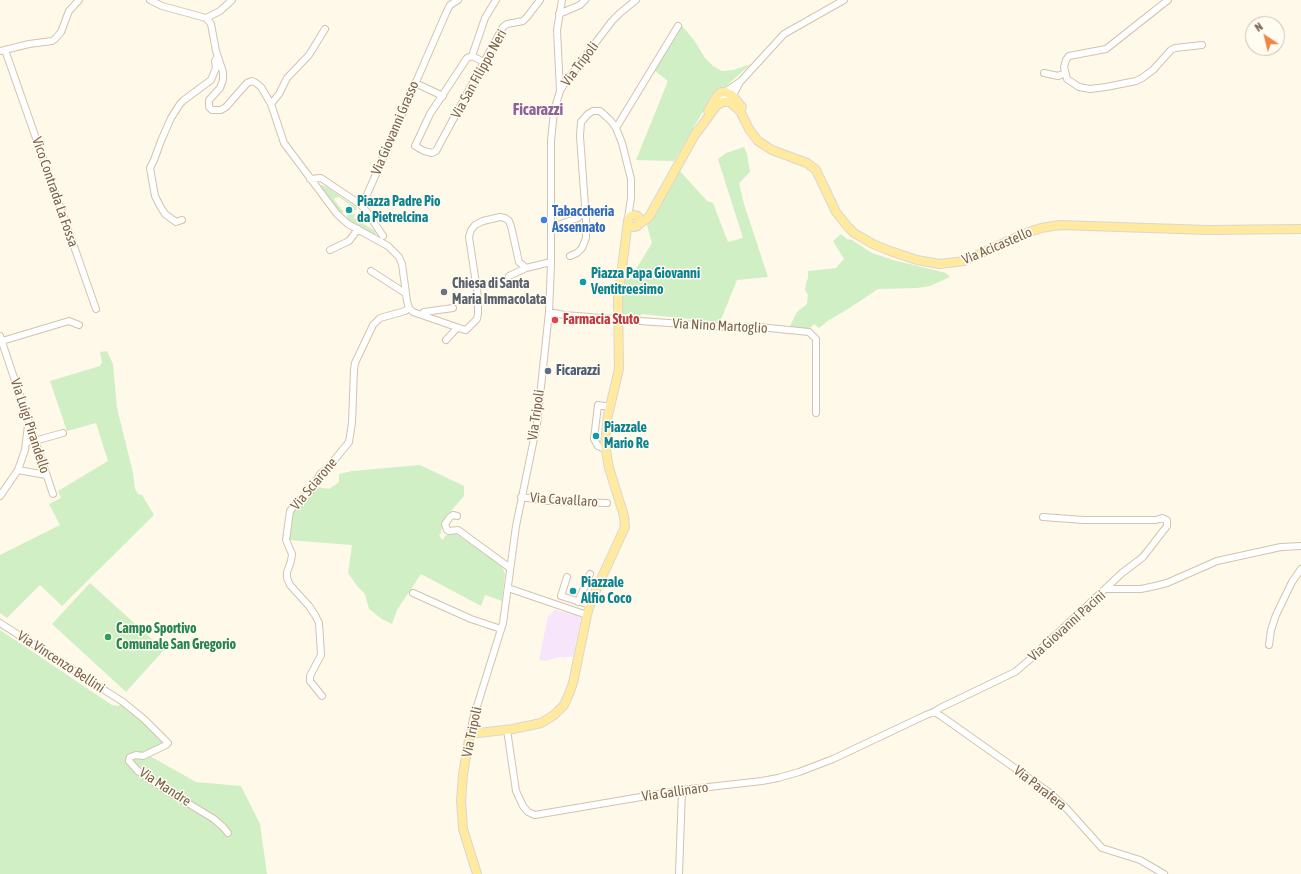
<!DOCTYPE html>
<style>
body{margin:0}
#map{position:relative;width:1301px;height:874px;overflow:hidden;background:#fef9e9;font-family:"Asap Condensed",sans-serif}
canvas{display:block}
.north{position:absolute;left:1245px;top:16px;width:40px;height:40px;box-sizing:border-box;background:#fffcf2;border:1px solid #cbbfae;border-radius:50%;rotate:325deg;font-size:11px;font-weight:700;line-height:16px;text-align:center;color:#7d6349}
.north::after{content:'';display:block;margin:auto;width:14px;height:18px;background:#f38544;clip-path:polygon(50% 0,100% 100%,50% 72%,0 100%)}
</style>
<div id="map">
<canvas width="1301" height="874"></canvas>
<div class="north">N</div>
</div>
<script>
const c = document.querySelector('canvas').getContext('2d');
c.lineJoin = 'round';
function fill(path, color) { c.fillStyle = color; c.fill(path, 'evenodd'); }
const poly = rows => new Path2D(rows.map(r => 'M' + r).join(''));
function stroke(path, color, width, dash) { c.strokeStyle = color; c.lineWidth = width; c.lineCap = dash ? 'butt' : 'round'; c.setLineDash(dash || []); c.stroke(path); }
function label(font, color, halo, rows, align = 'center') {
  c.font = font + ' "Asap Condensed",sans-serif'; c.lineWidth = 3; c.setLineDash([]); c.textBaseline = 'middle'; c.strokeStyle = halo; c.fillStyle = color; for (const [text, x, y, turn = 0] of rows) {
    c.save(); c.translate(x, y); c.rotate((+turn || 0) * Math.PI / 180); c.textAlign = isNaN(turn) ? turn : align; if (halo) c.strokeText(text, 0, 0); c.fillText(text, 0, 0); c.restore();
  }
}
const education = poly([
 [555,610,581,617,573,657,558,657,546,661,539,660,548,616]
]);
const green = poly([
 [682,26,694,40,705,58,713,66,722,71,733,70,751,64,725,87,720,88,715,91,674,161,636,160,668,81,655,71],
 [744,147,747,154,750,172,739,183,744,204,768,277,737,280,720,322,641,314,640,318,622,315,622,298,626,267,636,269,652,243,647,225,679,170,707,201,713,203,728,242,743,238,718,159,726,153],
 [321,185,327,187,357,208,356,210,354,210,354,208,339,197,334,198,335,201,344,212,340,213,320,187],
 [355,214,354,218,375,231,376,235,347,220,347,215],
 [841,234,847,239,852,240,872,253,893,260,946,273,950,277,930,286,917,288,878,289,848,309,829,320,819,328,814,324,809,329,789,328,797,312,807,304,808,295,805,290,806,284,808,278,808,271,836,268,844,259,833,241],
 [107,351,113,364,117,408,133,473,135,489,138,494,142,495,154,515,62,606,40,585,7,618,0,613,0,555,60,525,49,504,61,498,58,491,108,461,96,423,67,431,50,381,100,366,102,362,100,352],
 [420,465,464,486,464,496,446,517,442,524,441,533,439,536,443,540,445,536,449,534,456,534,502,566,505,574,502,601,485,595,481,606,421,574,397,610,392,624,382,619,369,609,365,594,357,586,348,573,352,545,288,540,293,509,310,496,317,487,329,489,339,482,339,474,352,471],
 [90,583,164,650,126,692,52,624],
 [0,630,112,705,118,706,122,704,149,728,165,743,143,752,196,782,241,786,260,824,267,874,0,874]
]);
const minor = poly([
 [150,0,162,6,206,18],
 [1168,0,1106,49,1069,56,1066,60,1064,67,1067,79,1079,87,1090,89,1106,87,1136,81,1142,78,1153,70,1171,50,1175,48,1202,45],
 [559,14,580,5,585,0],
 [206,18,211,24,216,51,223,72,223,80,220,88,209,100,209,107,212,110,221,110,226,107,247,83,252,81,256,83,261,87,271,104,284,143,337,214,348,224,388,246,399,257,402,264,407,301,409,308,413,312,462,329,466,330,477,319,478,314,478,297,469,237,471,230,475,225,483,221,500,217,505,218,509,221,511,226,519,262,526,268,551,262],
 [206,18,220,11,232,0],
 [5,50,96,309],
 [0,51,29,44,52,41,55,39,61,32,69,11,79,0],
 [472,56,485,18,496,0],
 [484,62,472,56,467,58,430,114,415,146,424,151,432,153,436,151,503,27,507,24,523,21,527,17,540,0],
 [1044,73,1058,76,1065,73],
 [415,83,443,96],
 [560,91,557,30,562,0],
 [725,92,741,81,784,34,844,0],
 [715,103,720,98,730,96,734,93,739,84],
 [271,104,279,94,287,78,309,55,325,29],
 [616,128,678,26],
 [310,179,321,178,361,205,366,197,446,13,450,5,458,0],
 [361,205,367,212,383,236],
 [182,220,176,222,165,214,160,206,155,196,150,168,154,160,161,141,171,118,180,104,184,100,211,80,216,68,215,61,217,58],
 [552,227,578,218,584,210,585,206,580,136,581,122,588,114,593,111,600,111,611,121,616,128,622,143,631,179,631,198,628,218],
 [330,250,349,241,358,229],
 [570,256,577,253,582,248,586,238,586,217,582,214],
 [371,271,405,293],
 [509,276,526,268],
 [549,312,564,315,640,321,741,328,759,327,809,332,816,339,816,413],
 [422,315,424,312,453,308],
 [0,336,53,494],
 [446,340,457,328],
 [2,341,69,321,79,325],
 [31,442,63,433],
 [605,449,598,446,594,439,598,405,610,407],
 [18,470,46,475],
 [0,496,18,470,25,450,28,425],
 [521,497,548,501,607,503],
 [457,516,453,515,450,517,445,524,447,530,449,531,458,530,510,568],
 [1043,517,1084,520,1156,520,1162,518,1167,520,1167,526,1143,557,1122,573,1105,589],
 [567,577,561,596,590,605],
 [508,588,587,615],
 [413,593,471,619,501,629],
 [578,602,590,574],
 [0,623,123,702,144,719,168,743,166,745,143,756,136,755,130,757,129,761,138,771,158,785,214,819,224,828,228,833],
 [1269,645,1271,630,1276,615,1292,582,1301,569],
 [322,696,310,681,310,676,321,655,319,623,315,615,309,606,290,585,287,578,287,572,291,561,292,554,286,540,290,511,297,502,309,493,314,486,320,474,327,469,349,442,352,423,354,370,355,363,373,325,380,318,405,311,409,308],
 [934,712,941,716,1050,793,1067,809,1102,848,1140,860,1164,874],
 [507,730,516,791,523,806,528,812,535,815,682,790,762,781,778,778,799,772,833,759,926,715,934,712,940,708,1015,672,1028,661,1105,589,1141,589,1155,586,1167,583,1217,561,1281,547,1301,546],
 [470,734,473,719,503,623,516,526,537,424,549,312,551,265,551,141,554,111,560,91,565,83,612,21,620,13,636,0],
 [679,874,682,790]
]);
const major = poly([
 [708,111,716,97,721,92,725,92,732,95,742,107],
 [695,135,717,105,723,102,730,102,740,111,749,129,758,141,772,150,807,163,816,170,836,212,848,227,854,233,873,244,890,251,917,260,940,264,964,261,1026,233,1041,228,1060,225,1208,230,1301,229],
 '628 221a6 6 0 1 1 12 0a6 6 0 1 1-12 0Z',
 [638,225,649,217,697,131],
 [477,874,463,829,461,801,463,774,470,734,513,729,541,723,554,715,564,705,569,694,573,683,587,615,591,601,625,527,624,516,609,468,605,444,608,415,619,369,618,299,628,221]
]);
const markers = [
 [349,210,4,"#0f9aa8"],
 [544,220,4,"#3f7fe0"],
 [583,282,4,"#0f9aa8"],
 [444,292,4,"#6b7280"],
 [555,320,4,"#e0444e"],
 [548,371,4,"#5c6f8a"],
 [596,436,4,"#0f9aa8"],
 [573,591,4,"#0f9aa8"],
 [108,637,4,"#2e9e5b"]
];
const streetNames = [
 ["Via Tripoli",580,64,-53],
 ["Via San Filippo Neri",479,74,-61],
 ["Via Giovanni Grasso",395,128,-67],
 ["Vico Contrada La Fossa",55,192,71],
 ["Via Acicastello",997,246,-23],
 ["Via Nino Martoglio",720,326,3],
 ["Via Tripoli",536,415,-82],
 ["Via Luigi Pirandello",30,426,72],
 ["Via Sciarone",314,484,-50],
 ["Via Cavallaro",564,500,4],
 ["Via Giovanni Pacini",1067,626,-42],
 ["Via Vincenzo Bellini",61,662,33],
 ["Via Tripoli",472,732,-78],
 ["Via Mandre",165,787,33],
 ["Via Parafera",1040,788,38],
 ["Via Gallinaro",675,792,-8]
];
const cultureNames = [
 ["Piazza Padre Pio",357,202],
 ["da Pietrelcina",357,218],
 ["Piazza Papa Giovanni",591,274],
 ["Ventitreesimo",591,290],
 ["Piazzale",604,428],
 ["Mario Re",604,444],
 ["Piazzale",581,583],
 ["Alfio Coco",581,599]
];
const shopNames = [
 ["Tabaccheria",552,212],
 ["Assennato",552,228]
];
const worshipNames = [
 ["Chiesa di Santa",452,284],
 ["Maria Immacolata",452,300]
];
const healthNames = [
 ["Farmacia Stuto",563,320]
];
const serviceNames = [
 ["Ficarazzi",556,371]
];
const leisureNames = [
 ["Campo Sportivo",116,629],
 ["Comunale San Gregorio",116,645]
];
const quarterNames = [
 ["Ficarazzi",538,110]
];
fill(education, '#f7e5fb');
fill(green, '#d0efc5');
stroke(minor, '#d3c3ad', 8);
stroke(major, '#ddd6d0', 10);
stroke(minor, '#fff', 6);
stroke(major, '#ffeaa0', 8);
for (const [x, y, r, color] of markers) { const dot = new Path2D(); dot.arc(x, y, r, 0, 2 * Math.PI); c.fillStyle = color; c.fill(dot); stroke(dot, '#fffcf2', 1.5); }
label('14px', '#7d6349', '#fffcf2', streetNames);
label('bold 14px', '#0d838f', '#fffcf2', cultureNames, 'left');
label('bold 14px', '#366cbe', '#fffcf2', shopNames, 'left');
label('bold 14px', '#5b616d', '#fffcf2', worshipNames, 'left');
label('bold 14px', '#be3a42', '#fffcf2', healthNames, 'left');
label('bold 14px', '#4e5e75', '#fffcf2', serviceNames, 'left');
label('bold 14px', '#27864d', '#fffcf2', leisureNames, 'left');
label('bold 16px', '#8e6199', '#fffcf2', quarterNames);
</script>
